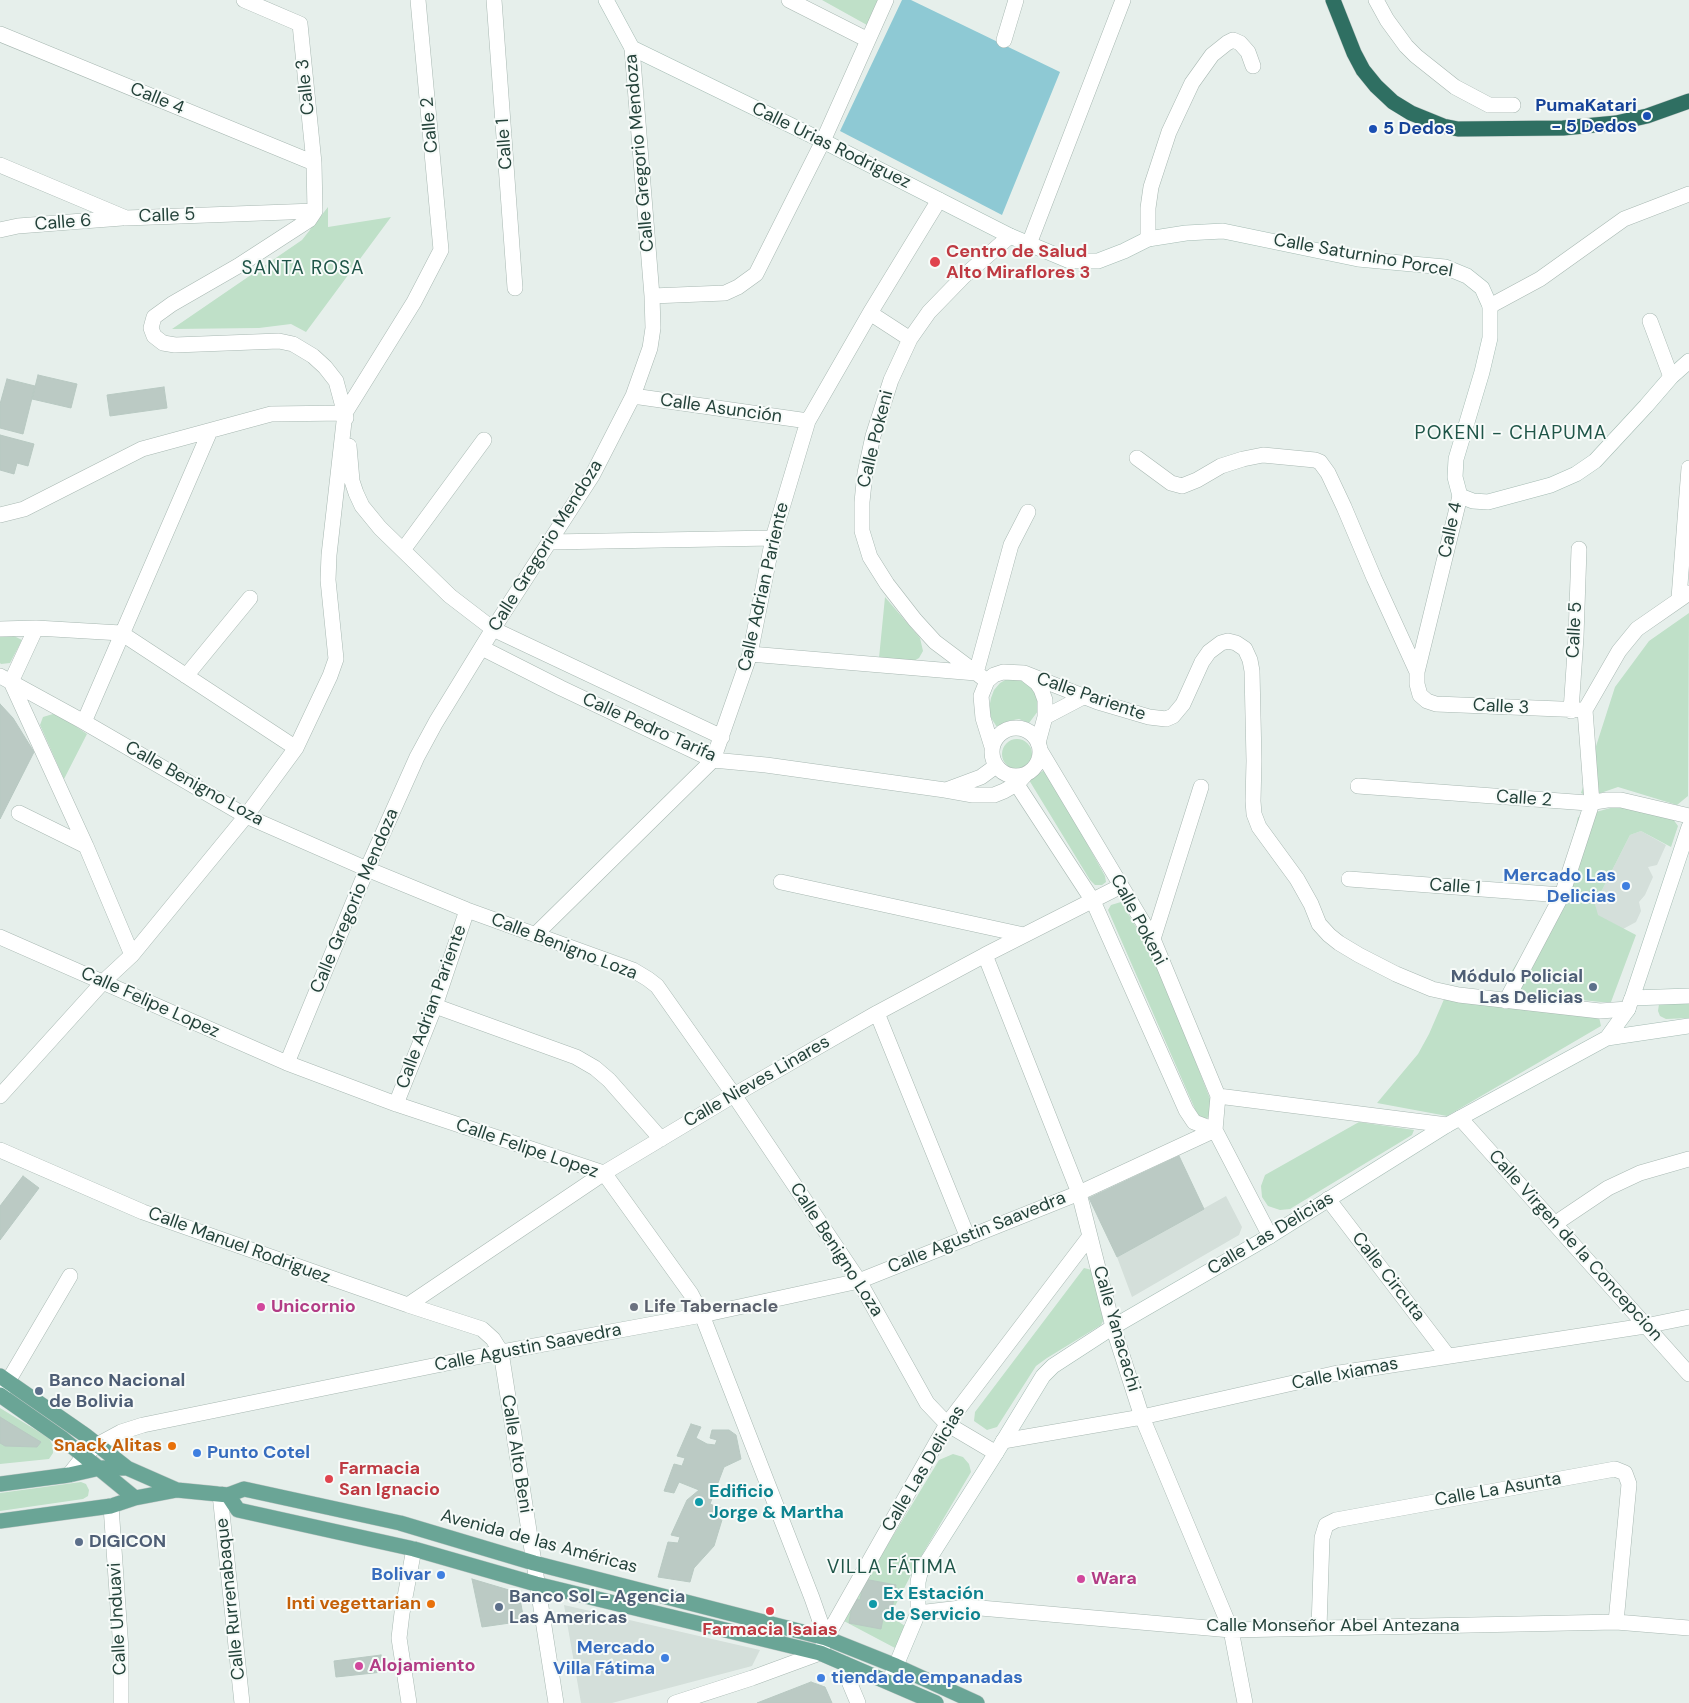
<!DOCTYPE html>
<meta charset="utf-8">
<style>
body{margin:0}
canvas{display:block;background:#e6efeb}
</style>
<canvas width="1689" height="1703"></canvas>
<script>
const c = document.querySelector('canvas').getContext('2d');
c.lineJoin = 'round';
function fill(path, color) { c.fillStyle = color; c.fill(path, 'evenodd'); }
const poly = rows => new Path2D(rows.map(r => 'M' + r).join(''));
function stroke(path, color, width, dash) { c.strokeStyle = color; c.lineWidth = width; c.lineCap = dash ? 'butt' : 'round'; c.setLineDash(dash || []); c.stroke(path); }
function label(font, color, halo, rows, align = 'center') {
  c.font = font + ' "DM Sans",sans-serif'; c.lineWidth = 4; c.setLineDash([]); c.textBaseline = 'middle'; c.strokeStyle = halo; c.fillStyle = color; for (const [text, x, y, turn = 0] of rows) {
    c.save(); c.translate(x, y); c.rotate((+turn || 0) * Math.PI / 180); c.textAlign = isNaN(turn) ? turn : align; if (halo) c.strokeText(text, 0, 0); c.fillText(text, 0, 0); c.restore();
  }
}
const built = poly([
 [1641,831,1666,845,1657,865,1648,867,1653,877,1645,895,1639,902,1641,911,1636,922,1623,929,1597,915,1595,904,1630,835],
 [1226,1196,1242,1227,1239,1235,1132,1297,1117,1257],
 [564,1605,760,1650,752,1666,612,1703,581,1703]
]);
const green = poly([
 [822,0,882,0,867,25],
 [328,207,328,227,391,217,306,332,291,324,259,328,172,329,302,240],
 [885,597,920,638,923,651,919,658,912,662,879,658],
 [1689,613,1688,796,1677,805,1618,787,1589,797,1581,793,1615,687,1649,641],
 [14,636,22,640,10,663,1,664,0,663,0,637],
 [1015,678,1030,684,1038,696,1038,711,1029,723,1019,719,1008,721,997,727,991,718,989,709,991,698,994,690,1000,683,1007,679],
 [53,714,62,717,87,734,64,779,40,725,43,717],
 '1002 754a15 15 0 1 1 30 0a15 15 0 1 1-30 0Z',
 [1046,769,1105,876,1106,882,1102,885,1095,885,1090,880,1029,780],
 [1614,807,1623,807,1673,819,1678,826,1671,847,1641,831,1630,835,1595,904,1598,915,1636,935,1611,1002,1601,1002,1514,993,1508,987,1507,979,1563,889,1578,817],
 [1121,902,1147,945,1165,983,1214,1109,1211,1116,1205,1119,1198,1116,1108,910,1111,905],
 [1445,997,1599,1017,1601,1026,1447,1116,1377,1103,1418,1054,1429,1034],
 [1689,1000,1689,1018,1666,1019,1660,1016,1658,1011,1659,1004],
 [1359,1122,1414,1130,1412,1135,1290,1209,1280,1210,1268,1206,1262,1197,1261,1186,1265,1175],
 [1084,1268,1092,1270,1105,1317,1101,1325,1047,1358,1036,1366,997,1427,987,1430,974,1421,975,1412],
 [0,1408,49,1438,53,1446,53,1453,49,1459,0,1464],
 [953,1454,963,1457,969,1464,971,1472,916,1565,890,1616,905,1626,895,1648,842,1620,939,1460],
 [81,1482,86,1484,89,1490,88,1496,83,1499,0,1511,0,1493]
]);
const water = poly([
 [902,0,911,0,1060,72,1002,215,840,131]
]);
const building = poly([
 [38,375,77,384,71,408,32,399,38,375],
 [7,379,35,386,23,434,0,428,0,404,7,379],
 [164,387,167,408,110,416,107,395,164,387],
 [0,435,34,444,28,466,17,463,14,474,0,470,0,435],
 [0,704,13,718,34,752,0,819,0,704],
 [1179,1156,1204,1209,1117,1257,1089,1198,1179,1156],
 [23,1176,39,1188,0,1240,0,1206,23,1176],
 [0,1417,26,1433,41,1442,37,1447,5,1446,0,1443,0,1417],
 [691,1424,701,1427,696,1438,707,1444,715,1445,717,1440,710,1438,712,1430,729,1430,736,1435,741,1459,724,1467,710,1504,725,1510,714,1546,694,1568,690,1582,658,1577,668,1542,678,1543,680,1537,671,1535,687,1500,699,1490,679,1482,674,1493,664,1491,674,1464,682,1466,685,1458,677,1456,691,1424],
 [472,1579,519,1593,524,1621,482,1627,472,1579],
 [864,1579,896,1585,892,1610,885,1608,881,1629,849,1623,853,1599,860,1600,864,1579],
 [381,1655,383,1672,336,1677,334,1661,381,1655],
 [811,1682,825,1687,832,1703,757,1703,811,1682]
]);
const street = poly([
 [244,0,300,24,314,163,315,211],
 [494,0,515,288],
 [789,0,868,40],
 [1376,0,1387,20,1406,46,1416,56,1455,87,1489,105,1513,105],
 [0,34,314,163],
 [1004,40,1016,0],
 [0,165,126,218,315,211],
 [315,211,309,220,238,266,172,304,154,317,151,328,154,336,163,343,175,345,279,341,293,344,313,356,325,367,336,381,346,418],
 [0,230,18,226,122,218],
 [1148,239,1148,208,1151,187,1169,132,1192,83,1212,55,1227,43,1233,40,1240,43,1248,52,1253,66],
 [1029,244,1123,0],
 [652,296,725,293,738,287,756,274,823,141,886,0],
 [1490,306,1540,279,1624,219,1689,194],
 [870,313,910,339],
 [1650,321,1671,377],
 [633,396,808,421],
 [349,446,352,481,356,493,362,506,380,528,450,596,493,629,722,737],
 [1137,458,1171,483,1182,486,1197,480,1221,466,1243,459,1263,455,1315,460,1320,462,1328,473,1344,507,1374,578,1417,672],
 [1460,496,1417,672,1417,684,1420,695,1427,701,1436,704,1585,710],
 [0,515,24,509,142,449,271,414,345,413],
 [550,542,773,538],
 [403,550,484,440],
 [1679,598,1689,468],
 [36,628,11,682,86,846,132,955],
 [0,629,36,628,121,633,296,748],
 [482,648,561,688,713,760,766,765,945,790,973,795,994,795,1004,791,1018,783,1026,774],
 [750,654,976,673],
 [976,673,1011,545,1028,512],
 [1024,673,1098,702,1149,717,1166,719,1173,716,1183,704,1202,662,1209,652,1221,643,1228,641,1236,643,1245,649,1250,660,1252,671,1254,761,1253,801,1254,814,1259,827,1297,879,1311,904,1319,924,1329,935,1339,943,1359,955,1396,974,1432,989,1459,995,1600,1011,1628,1009,1631,1000],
 [0,676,84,722,246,816,367,869,467,910,633,970,648,979,657,986,734,1095,859,1281,927,1403,947,1424,996,1453],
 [186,676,250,598],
 [987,681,935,642,915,620,887,584,870,557,862,531,862,502,865,473,873,436,891,380,910,339,929,312,964,276,1010,236],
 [1571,711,1576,637,1579,549],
 [1045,717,1085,696],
 [84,722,210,431],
 '992 752a24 24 0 1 1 48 0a24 24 0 1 1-48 0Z',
 [992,747,983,718,981,696,987,681,994,675,1003,672,1024,673,1037,683,1041,689,1045,700,1045,717,1038,743],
 [1040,750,1153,939,1218,1096,1215,1130,1270,1236],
 [1012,777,1093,901,1186,1110,1194,1122,1215,1130],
 [1358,786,1588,803,1607,800,1621,800,1689,816],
 [946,790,981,777,996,766],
 [19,813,86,846],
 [1349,879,1562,895],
 [781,882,1024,935],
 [536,934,713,760,750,654,773,538,808,421,870,313,939,200],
 [0,937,287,1063,396,1104,604,1173,691,1294,702,1315,812,1598,826,1638],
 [1153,939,1201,787],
 [985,955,1079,1193,1113,1327,1142,1417,1231,1630,1245,1703],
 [1506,1001,1562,895,1592,803,1585,710,1619,651,1637,629,1689,593],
 [435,1006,576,1057,595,1068,609,1080,661,1139],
 [877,1013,968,1238],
 [287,1063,367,869,417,757,436,722,493,629,592,476,633,396,650,348,653,328,652,296,632,48],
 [0,1096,103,982,132,955,246,816,296,748,330,676,336,659,328,580,329,555,345,413,414,302,441,250,418,0],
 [1218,1096,1447,1125],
 [396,1104,435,1006,467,910],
 [1460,1118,1689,1374],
 [0,1150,143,1212,408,1305,482,1329,493,1339,501,1352,556,1703],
 [1328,1199,1448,1356],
 [1556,1223,1608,1188,1640,1173,1689,1159],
 [408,1305,604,1173,734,1095,877,1013,985,955,1121,886],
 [0,1395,70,1276],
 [1003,1441,1142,1417,1333,1374,1645,1326,1689,1317],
 [69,1475,84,1456,97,1445,121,1432,143,1425,501,1352,702,1315,859,1281,1079,1193,1215,1130],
 [220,1494,242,1703],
 [111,1506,121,1650,121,1703],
 [918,1613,969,1607,1231,1630,1616,1622,1689,1628],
 [1319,1628,1322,1538,1326,1525,1336,1520,1615,1469,1625,1473,1629,1484,1616,1622],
 [845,1664,848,1679,858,1703],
 [409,1703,399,1638,402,1613,414,1549],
 [675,1703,752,1678,820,1653,826,1638,947,1424,1090,1236]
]);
const secondary = poly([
 [606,0,632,48,823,141,1010,236,1070,261,1098,261,1124,251,1148,239,1186,233,1223,231,1358,259,1445,267,1467,276,1482,288,1490,306,1490,338,1482,372,1456,459,1455,477,1460,496,1473,501,1488,502,1551,485,1576,474,1595,461,1646,406,1671,377,1689,361],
 [1689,827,1632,998,1689,996],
 [1607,1038,1689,1026],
 [889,1682,918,1613,918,1582,920,1573,996,1453,1043,1376,1053,1366,1113,1327,1270,1236,1447,1125,1607,1038,1628,1009]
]);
const primary = poly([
 [0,1376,85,1435,127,1468],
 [0,1395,63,1439,135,1498],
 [0,1484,69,1475,100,1468,127,1468,177,1490],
 [228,1495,238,1510,414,1549,536,1584,820,1653,936,1703],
 [0,1521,111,1506,135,1498,177,1490,228,1495,244,1489,400,1523,534,1563,826,1638,896,1666,977,1703]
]);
const highway = poly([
 [1333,0,1354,53,1363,70,1376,86,1393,102,1411,113,1443,126,1458,129,1563,128,1616,123,1647,116,1689,101]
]);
const markers = [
 [1647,116,5,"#1a4fb4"],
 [1373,129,5,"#1a4fb4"],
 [935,262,6,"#e0444e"],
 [1626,886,5,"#3f7fe0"],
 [1593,987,5,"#5c6f8a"],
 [261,1307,5,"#d1479c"],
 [634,1307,5,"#6b7280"],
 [39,1391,5,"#5c6f8a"],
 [172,1446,5,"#e8710a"],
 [197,1453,5,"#3f7fe0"],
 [329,1479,5,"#e0444e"],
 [699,1502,5,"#0f9aa8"],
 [79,1542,5,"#5c6f8a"],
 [441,1575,5,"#3f7fe0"],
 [1081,1579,5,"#d1479c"],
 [431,1604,5,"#e8710a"],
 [873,1604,5,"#0f9aa8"],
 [499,1607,5,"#5c6f8a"],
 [770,1611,5,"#e0444e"],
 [665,1658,5,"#3f7fe0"],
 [359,1666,5,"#d1479c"],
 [821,1678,5,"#3f7fe0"]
];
const streetNames = [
 ["Calle 3",306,87,-96],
 ["Calle 4",157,99,22],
 ["Calle 2",430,125,-95],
 ["Calle 1",505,144,-94],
 ["Calle Urias Rodriguez",831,146,26],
 ["Calle Gregorio Mendoza",640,153,-95],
 ["Calle 5",167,216,-2],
 ["Calle 6",63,223,-4],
 ["Calle Saturnino Porcel",1363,256,10],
 ["Calle Asunción",721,409,8],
 ["Calle Pokeni",876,439,-76],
 ["Calle 4",1451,530,-78],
 ["Calle Gregorio Mendoza",546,546,-58],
 ["Calle Adrian Pariente",764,587,-77],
 ["Calle 5",1575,630,-87],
 ["Calle Pariente",1091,697,19],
 ["Calle 3",1501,707,3],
 ["Calle Pedro Tarifa",649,728,24],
 ["Calle Benigno Loza",194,784,29],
 ["Calle 2",1524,799,4],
 ["Calle 1",1455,887,4],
 ["Calle Gregorio Mendoza",355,901,-67],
 ["Calle Pokeni",1138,920,62],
 ["Calle Benigno Loza",564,947,21],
 ["Calle Felipe Lopez",150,1003,24],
 ["Calle Adrian Pariente",432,1007,-70],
 ["Calle Nieves Linares",757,1082,-30],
 ["Calle Felipe Lopez",527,1149,19],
 ["Calle Agustin Saavedra",977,1233,-22],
 ["Calle Las Delicias",1271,1234,-31],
 ["Calle Manuel Rodriguez",239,1246,20],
 ["Calle Virgen de la Concepcion",1575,1246,48],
 ["Calle Benigno Loza",836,1250,57],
 ["Calle Circuta",1388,1277,52],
 ["Calle Yanacachi",1116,1329,74],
 ["Calle Agustin Saavedra",528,1348,-11],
 ["Calle Ixiamas",1345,1374,-11],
 ["Calle Alto Beni",516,1454,81],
 ["Calle Las Delicias",924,1469,-59],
 ["Calle La Asunta",1498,1490,-10],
 ["Avenida de las Américas",539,1542,15],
 ["Calle Rurrenabaque",231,1599,-96],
 ["Calle Unduavi",118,1619,-93],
 ["Calle Monseñor Abel Antezana",1333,1626]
];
const transitNames = [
 ["PumaKatari",1637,106],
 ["- 5 Dedos",1637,127],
 ["5 Dedos",1383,129,"left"]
];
const healthNames = [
 ["Centro de Salud",946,252],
 ["Alto Miraflores 3",946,273],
 ["Farmacia",339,1469],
 ["San Ignacio",339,1490],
 ["Farmacia Isaias",770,1630,"center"]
];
const shopNames = [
 ["Mercado Las",1616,876],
 ["Delicias",1616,897],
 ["Punto Cotel",207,1453,"left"],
 ["Bolivar",431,1575],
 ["Mercado",655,1648],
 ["Villa Fátima",655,1669],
 ["tienda de empanadas",831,1678,"left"]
];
const serviceNames = [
 ["Módulo Policial",1583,977,"right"],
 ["Las Delicias",1583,998,"right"],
 ["Banco Nacional",49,1381],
 ["de Bolivia",49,1402],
 ["DIGICON",89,1542],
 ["Banco Sol - Agencia",509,1597],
 ["Las Americas",509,1618]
];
const hotelNames = [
 ["Unicornio",271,1307],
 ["Wara",1091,1579],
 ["Alojamiento",369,1666]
];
const worshipNames = [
 ["Life Tabernacle",644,1307]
];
const foodNames = [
 ["Snack Alitas",162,1446],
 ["Inti vegettarian",421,1604]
];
const cultureNames = [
 ["Edificio",709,1492],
 ["Jorge & Martha",709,1513],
 ["Ex Estación",883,1594],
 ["de Servicio",883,1615]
];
const neighbourhoodNames = [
 ["SANTA ROSA",303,269],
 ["POKENI - CHAPUMA",1511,434],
 ["VILLA FÁTIMA",892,1568]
];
fill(built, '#d4dfda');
fill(green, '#bfe0c8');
fill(water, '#8ec9d4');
fill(building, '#bbcac4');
stroke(building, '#b8c9c2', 1);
stroke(street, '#a8b8b2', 16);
stroke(secondary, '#a4bbb3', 16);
stroke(primary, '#c2cac8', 16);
stroke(highway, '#c2cac8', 16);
stroke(street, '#fff', 15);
stroke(secondary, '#fff', 15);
stroke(primary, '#6aa596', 15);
stroke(highway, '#2f6f62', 15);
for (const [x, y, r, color] of markers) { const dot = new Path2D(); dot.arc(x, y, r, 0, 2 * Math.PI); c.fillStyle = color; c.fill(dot); stroke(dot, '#f7fbf9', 2); }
label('18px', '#24423a', '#f7fbf9', streetNames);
label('bold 18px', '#164399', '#f7fbf9', transitNames, 'right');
label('bold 18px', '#be3a42', '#f7fbf9', healthNames, 'left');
label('bold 18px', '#366cbe', '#f7fbf9', shopNames, 'right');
label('bold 18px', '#4e5e75', '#f7fbf9', serviceNames, 'left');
label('bold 18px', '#b23c85', '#f7fbf9', hotelNames, 'left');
label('bold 18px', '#5b616d', '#f7fbf9', worshipNames, 'left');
label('bold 18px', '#c56008', '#f7fbf9', foodNames, 'right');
label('bold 18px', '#0d838f', '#f7fbf9', cultureNames, 'left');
c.letterSpacing = '1px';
label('19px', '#1f5548', '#f7fbf9', neighbourhoodNames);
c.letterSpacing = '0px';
</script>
